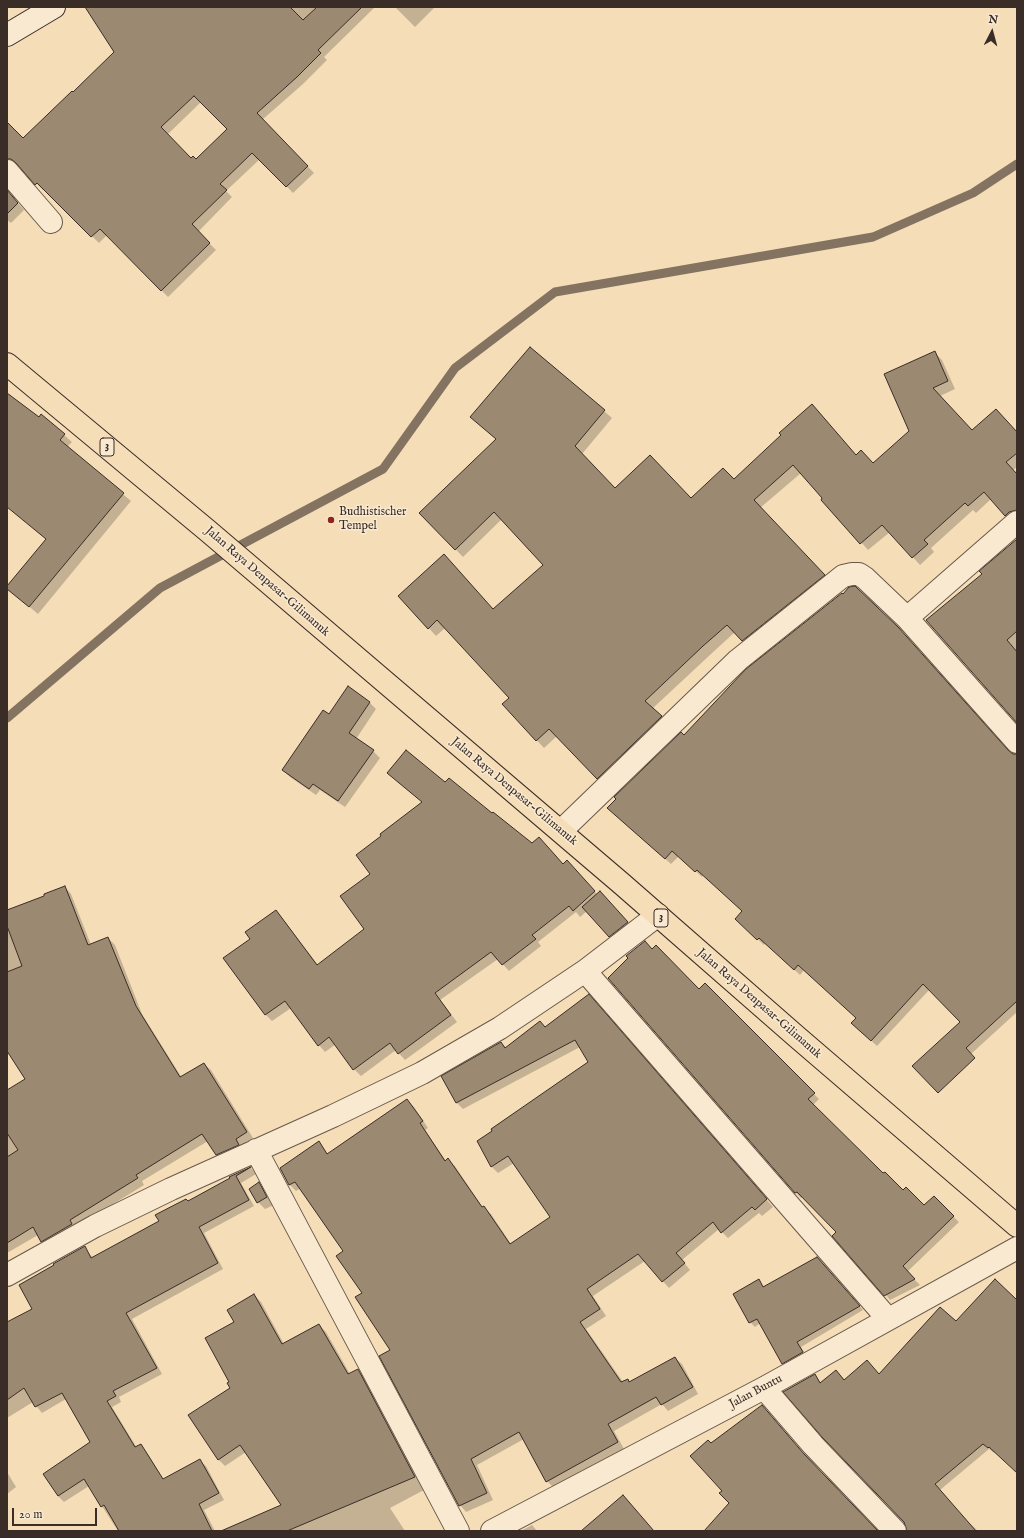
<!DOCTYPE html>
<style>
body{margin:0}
#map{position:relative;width:1024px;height:1538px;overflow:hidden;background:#f5ddb7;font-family:"IM FELL English",serif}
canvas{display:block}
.frame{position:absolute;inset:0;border:8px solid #3a2d27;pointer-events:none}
.north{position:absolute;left:972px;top:12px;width:40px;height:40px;-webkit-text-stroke:3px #f8e9d0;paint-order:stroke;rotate:6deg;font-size:11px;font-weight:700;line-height:16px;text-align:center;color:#3a2d27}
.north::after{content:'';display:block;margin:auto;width:14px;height:18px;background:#3a2d27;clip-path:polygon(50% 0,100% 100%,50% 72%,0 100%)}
.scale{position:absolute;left:12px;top:1508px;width:85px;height:18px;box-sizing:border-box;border:2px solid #3a2d27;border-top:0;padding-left:5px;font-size:12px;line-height:14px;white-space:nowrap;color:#3a2d27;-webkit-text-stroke:3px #f8e9d0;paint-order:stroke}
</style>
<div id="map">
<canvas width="1024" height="1538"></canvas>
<div class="frame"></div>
<div class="north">N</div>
<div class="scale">20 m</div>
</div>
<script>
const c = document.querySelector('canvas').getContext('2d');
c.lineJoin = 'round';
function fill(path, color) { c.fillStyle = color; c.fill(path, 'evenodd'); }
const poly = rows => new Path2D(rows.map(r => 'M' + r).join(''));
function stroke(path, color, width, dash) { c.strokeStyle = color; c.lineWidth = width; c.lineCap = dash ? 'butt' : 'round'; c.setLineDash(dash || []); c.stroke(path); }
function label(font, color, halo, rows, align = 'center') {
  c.font = font + ' "IM FELL English",serif'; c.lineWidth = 3; c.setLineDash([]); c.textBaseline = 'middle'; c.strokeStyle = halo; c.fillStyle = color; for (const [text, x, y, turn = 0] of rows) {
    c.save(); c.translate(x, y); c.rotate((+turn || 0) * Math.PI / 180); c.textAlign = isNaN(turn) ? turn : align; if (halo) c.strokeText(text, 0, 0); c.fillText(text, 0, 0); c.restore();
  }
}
const shadow = poly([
 [97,7,375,7,324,57,327,60,303,84,262,120,314,173,293,193,260,159,226,191,232,197,198,232,216,250,168,297,107,235,99,243,44,189,43,190,22,168,19,166,12,165,7,167,7,125,23,139,115,53],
 [201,102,228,129,196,160,191,159,167,135],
 [395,7,435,7,415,27],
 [7,191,24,210,11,223,7,220],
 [530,348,612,418,582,454,615,489,691,499,734,480,819,413,857,456,874,464,910,431,934,352,942,360,955,389,940,396,972,431,1017,433,1017,467,1013,470,1017,474,1017,521,1013,523,991,499,976,513,973,510,931,548,934,552,920,565,890,532,868,550,801,473,760,508,832,583,751,648,735,632,711,654,652,709,669,724,605,786,557,736,544,748,504,705,511,698,445,628,436,636,399,596,494,610,545,565,502,519,463,557,420,513,497,440,471,417],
 [7,396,64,435,72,442,67,447,131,501,38,614,7,588,47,540,10,508,7,492],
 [1017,540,1017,722,983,574],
 [348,688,370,703,376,709,356,739,373,751,380,758,345,807,320,790,316,795,290,777,283,770,329,715],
 [684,736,1009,752,1013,755,1017,755,1017,1012,971,1054,937,1090,961,1022,930,989,877,1046,852,1023,857,1018,804,970,800,975,765,943,764,945,742,925,743,911,703,875,702,877,679,856,671,864,614,814],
 [388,773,445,783,532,845,563,865,574,868,597,894,603,896,630,926,613,940,587,911,580,917,576,912,538,942,541,946,509,971,498,959,440,1000,457,1022,405,1060,396,1050,361,1076,354,1069,336,1044,325,1052,319,1045,291,1008,272,1021,266,1015,224,959,252,939,276,911,282,918,318,965,365,929,372,875,423,803],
 [65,887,71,894,91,945,108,938,115,945,142,1014,182,1078,204,1064,211,1070,253,1138,242,1145,223,1161,216,1155,208,1141,142,1181,144,1185,76,1227,48,1248,42,1241,38,1235,7,1253,7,1091,26,1079,7,1050,7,912],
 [652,950,699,990,705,985,819,1099,813,1105,883,1175,903,1191,925,1207,934,1198,959,1222,907,1272,920,1285,890,1300,837,1232,803,1197,801,1198,796,1193,609,978],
 [595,1002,773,1207,762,1216,759,1213,728,1238,719,1229,682,1260,690,1270,669,1288,645,1261,593,1296,606,1316,586,1329,623,1382,627,1380,630,1382,675,1358,682,1364,698,1394,668,1411,662,1404,614,1431,624,1449,554,1488,547,1481,524,1439,477,1465,493,1500,466,1512,460,1505,392,1351,363,1293,345,1251,301,1188,296,1191,290,1185,281,1168,319,1142,328,1154,407,1100,414,1107,428,1128,425,1130,446,1161,448,1160,455,1166,483,1208,491,1214,511,1244,551,1217,514,1163,498,1173,492,1167,478,1142,590,1062,580,1047,463,1109,457,1103,443,1077,501,1043,507,1048],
 [251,1168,256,1174,241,1183,254,1206,204,1233,223,1269,132,1319,162,1374,119,1397,121,1402,112,1407,137,1448,140,1445,146,1451,164,1480,200,1461,206,1466,224,1500,204,1510,215,1531,118,1531,89,1486,64,1502,58,1496,44,1474,92,1443,66,1399,42,1413,33,1402,7,1418,7,1323,33,1309,84,1247,93,1258,160,1222,188,1202,231,1178,230,1177],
 [259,1183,266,1191,274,1205,265,1209,258,1202],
 [822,1263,863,1310,801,1347,807,1357,787,1367,783,1363,760,1323,755,1327,750,1322,759,1280,764,1287],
 [254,1295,261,1302,284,1344,319,1325,326,1332,350,1374,358,1370,364,1376,424,1490,390,1508,405,1531,262,1531,283,1506,246,1452,225,1466,218,1459,231,1388,230,1383,235,1323],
 [1017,1301,1017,1472,995,1452,994,1453,989,1449,940,1490,966,1520,978,1531,908,1531,908,1527,815,1375,821,1383,836,1371,845,1380,867,1361,880,1375,956,1323],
 [7,1472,16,1487,7,1494],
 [532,1525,537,1531,521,1531]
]);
const stream = poly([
 [7,718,160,588,383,469,455,368,555,292,873,237,973,193,1017,164]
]);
const building = poly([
 [85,7,290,7,303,20,317,7,362,7,318,50,321,53,297,77,257,113,308,166,286,187,252,153,220,184,227,190,192,224,210,243,161,291,100,229,91,237,37,183,35,185,16,163,11,159,7,159,7,122,23,138,72,91,73,92,114,52,85,7],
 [194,96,227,129,196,159,193,156,191,158,161,127,194,96],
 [7,190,18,203,7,214,7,190],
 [530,347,605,410,575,446,615,488,650,455,691,498,723,468,734,479,781,435,779,433,812,404,856,455,861,450,873,463,909,431,884,374,935,351,948,381,933,388,972,430,996,409,1017,432,1017,453,1006,462,1017,474,1017,510,1009,512,1005,516,984,492,968,506,965,503,924,540,928,544,912,558,882,525,860,544,821,500,822,498,793,465,754,500,825,575,742,641,727,625,703,646,645,701,662,716,597,779,549,729,536,741,502,704,509,698,437,620,428,629,398,596,444,554,493,609,543,565,494,512,455,550,419,513,496,439,470,417,530,347],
 [7,393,39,417,41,414,65,434,60,440,124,493,29,607,7,589,7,586,46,539,7,507,7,393],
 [1017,539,1017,631,1007,640,1017,652,1017,723,926,620,982,574,979,571,1017,539],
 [855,586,898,627,1008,750,1013,754,1017,754,1017,1001,966,1048,975,1058,938,1093,912,1066,960,1022,923,984,871,1041,851,1023,856,1018,798,965,794,970,759,938,757,940,735,919,742,911,697,870,695,872,672,851,665,859,607,808,616,799,614,797,681,732,684,735,746,669,842,593,843,594,849,587,855,586],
 [348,686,370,702,349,733,374,750,338,801,313,784,309,789,282,770,323,710,329,714,348,686],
 [406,750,445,782,449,778,492,813,493,812,532,843,539,837,563,864,567,860,595,891,573,911,569,906,532,935,536,939,502,965,491,952,435,993,451,1015,398,1054,390,1043,353,1070,329,1037,318,1046,285,1001,265,1015,223,958,250,939,245,932,276,910,317,965,364,929,340,896,370,874,356,855,381,836,380,834,422,802,387,773,406,750],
 [65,886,88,945,108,937,136,1006,180,1077,204,1063,247,1132,236,1139,239,1145,216,1155,202,1134,136,1175,138,1178,70,1220,72,1224,41,1242,33,1227,7,1243,7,1157,18,1150,7,1133,7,1090,25,1079,7,1051,7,972,22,966,7,926,7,910,44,896,44,894,65,886],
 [600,891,628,922,609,937,582,907,600,891],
 [645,941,652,949,656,945,699,989,705,983,815,1093,808,1099,883,1173,885,1172,903,1190,906,1187,924,1205,934,1196,954,1216,903,1266,915,1279,884,1296,832,1236,836,1232,797,1192,795,1193,608,978,628,958,626,956,645,941],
 [589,994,767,1199,755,1210,752,1207,721,1233,713,1222,676,1253,685,1263,662,1282,638,1254,587,1289,600,1309,580,1322,621,1382,628,1379,629,1382,675,1357,693,1387,661,1405,656,1397,608,1424,618,1442,546,1482,519,1432,471,1459,487,1493,459,1506,379,1356,390,1350,355,1297,362,1293,336,1256,343,1251,295,1182,289,1185,280,1168,319,1141,327,1154,407,1099,423,1121,420,1123,445,1161,448,1158,482,1207,484,1206,510,1244,550,1217,508,1156,491,1167,477,1141,492,1131,491,1129,588,1062,575,1040,456,1103,441,1076,501,1042,505,1048,540,1021,545,1027,589,994],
 [251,1167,236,1176,249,1200,199,1227,218,1263,126,1313,157,1368,113,1391,116,1396,107,1401,135,1447,141,1444,163,1479,200,1459,219,1493,199,1504,212,1531,119,1531,104,1505,101,1507,84,1479,58,1496,43,1474,90,1442,62,1393,35,1407,24,1388,7,1400,7,1322,32,1309,19,1285,54,1265,53,1264,85,1246,91,1258,159,1221,155,1215,186,1199,188,1201,230,1178,229,1177,251,1167],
 [259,1182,267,1197,257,1203,249,1189,259,1182],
 [817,1257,860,1306,797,1342,803,1352,782,1364,757,1319,749,1323,733,1294,759,1279,763,1287,817,1257],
 [995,1279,1017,1300,1017,1473,989,1447,988,1448,983,1444,935,1484,976,1531,907,1531,904,1522,822,1437,783,1392,815,1374,820,1383,836,1370,844,1380,867,1360,879,1374,940,1307,956,1321,995,1279],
 [254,1294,282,1344,319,1324,348,1374,358,1369,415,1477,287,1531,221,1531,281,1505,240,1445,218,1460,188,1415,230,1388,227,1383,229,1382,205,1338,234,1322,227,1310,254,1294],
 [762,1405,804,1454,878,1531,704,1531,729,1503,719,1493,722,1491,690,1456,708,1440,711,1443,762,1405],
 [623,1495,654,1531,581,1531,623,1495]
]);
const street = poly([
 [7,171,51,222],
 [907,618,1017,522],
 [561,831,738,660,843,576,852,574,859,574,865,578,907,618,1017,742],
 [585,971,888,1319],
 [256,1150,458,1531],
 [7,1275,95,1226,171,1189,333,1116,422,1073,500,1028,585,971,658,915],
 [764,1388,813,1445,895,1531],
 [492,1531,764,1388,1017,1248]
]);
const secondary = poly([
 [7,35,54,7]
]);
const highway = poly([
 [7,364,208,531,622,884,797,1037,1017,1226]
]);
const markers = [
 [331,520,4,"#8f2418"]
];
const shields = [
 [107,447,14],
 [661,918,14]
];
const shieldNames = [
 ["3",107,447],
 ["3",661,918]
];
const poiNames = [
 ["Budhistischer",339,513],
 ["Tempel",339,527]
];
const streetNames = [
 ["Jalan Raya Denpasar-Gilimanuk",267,582,41],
 ["Jalan Raya Denpasar-Gilimanuk",514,792,40],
 ["Jalan Raya Denpasar-Gilimanuk",759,1004,41],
 ["Jalan Buntu",756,1392,-28]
];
fill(shadow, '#0003');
stroke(stream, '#847360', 9);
fill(building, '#9b8972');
stroke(building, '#3a2d27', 1);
stroke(street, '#69594b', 24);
stroke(secondary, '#3a2d27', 24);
stroke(highway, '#3a2d27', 24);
stroke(street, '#f8e9d0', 22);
stroke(secondary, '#f8e9d0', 22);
stroke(highway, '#f5ddb7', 22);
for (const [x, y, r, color] of markers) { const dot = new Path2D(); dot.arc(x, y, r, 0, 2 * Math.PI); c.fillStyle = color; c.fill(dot); stroke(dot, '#f8e9d0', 1.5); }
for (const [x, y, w] of shields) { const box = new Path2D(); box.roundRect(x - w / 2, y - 9, w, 18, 3); c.fillStyle = '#f8e9d0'; c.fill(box); stroke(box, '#3a2d27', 1); }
label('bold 11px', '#3a2d27', null, shieldNames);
label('12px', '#3a2d27', '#f8e9d0', poiNames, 'left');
label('12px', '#3a2d27', '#f8e9d0', streetNames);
</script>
